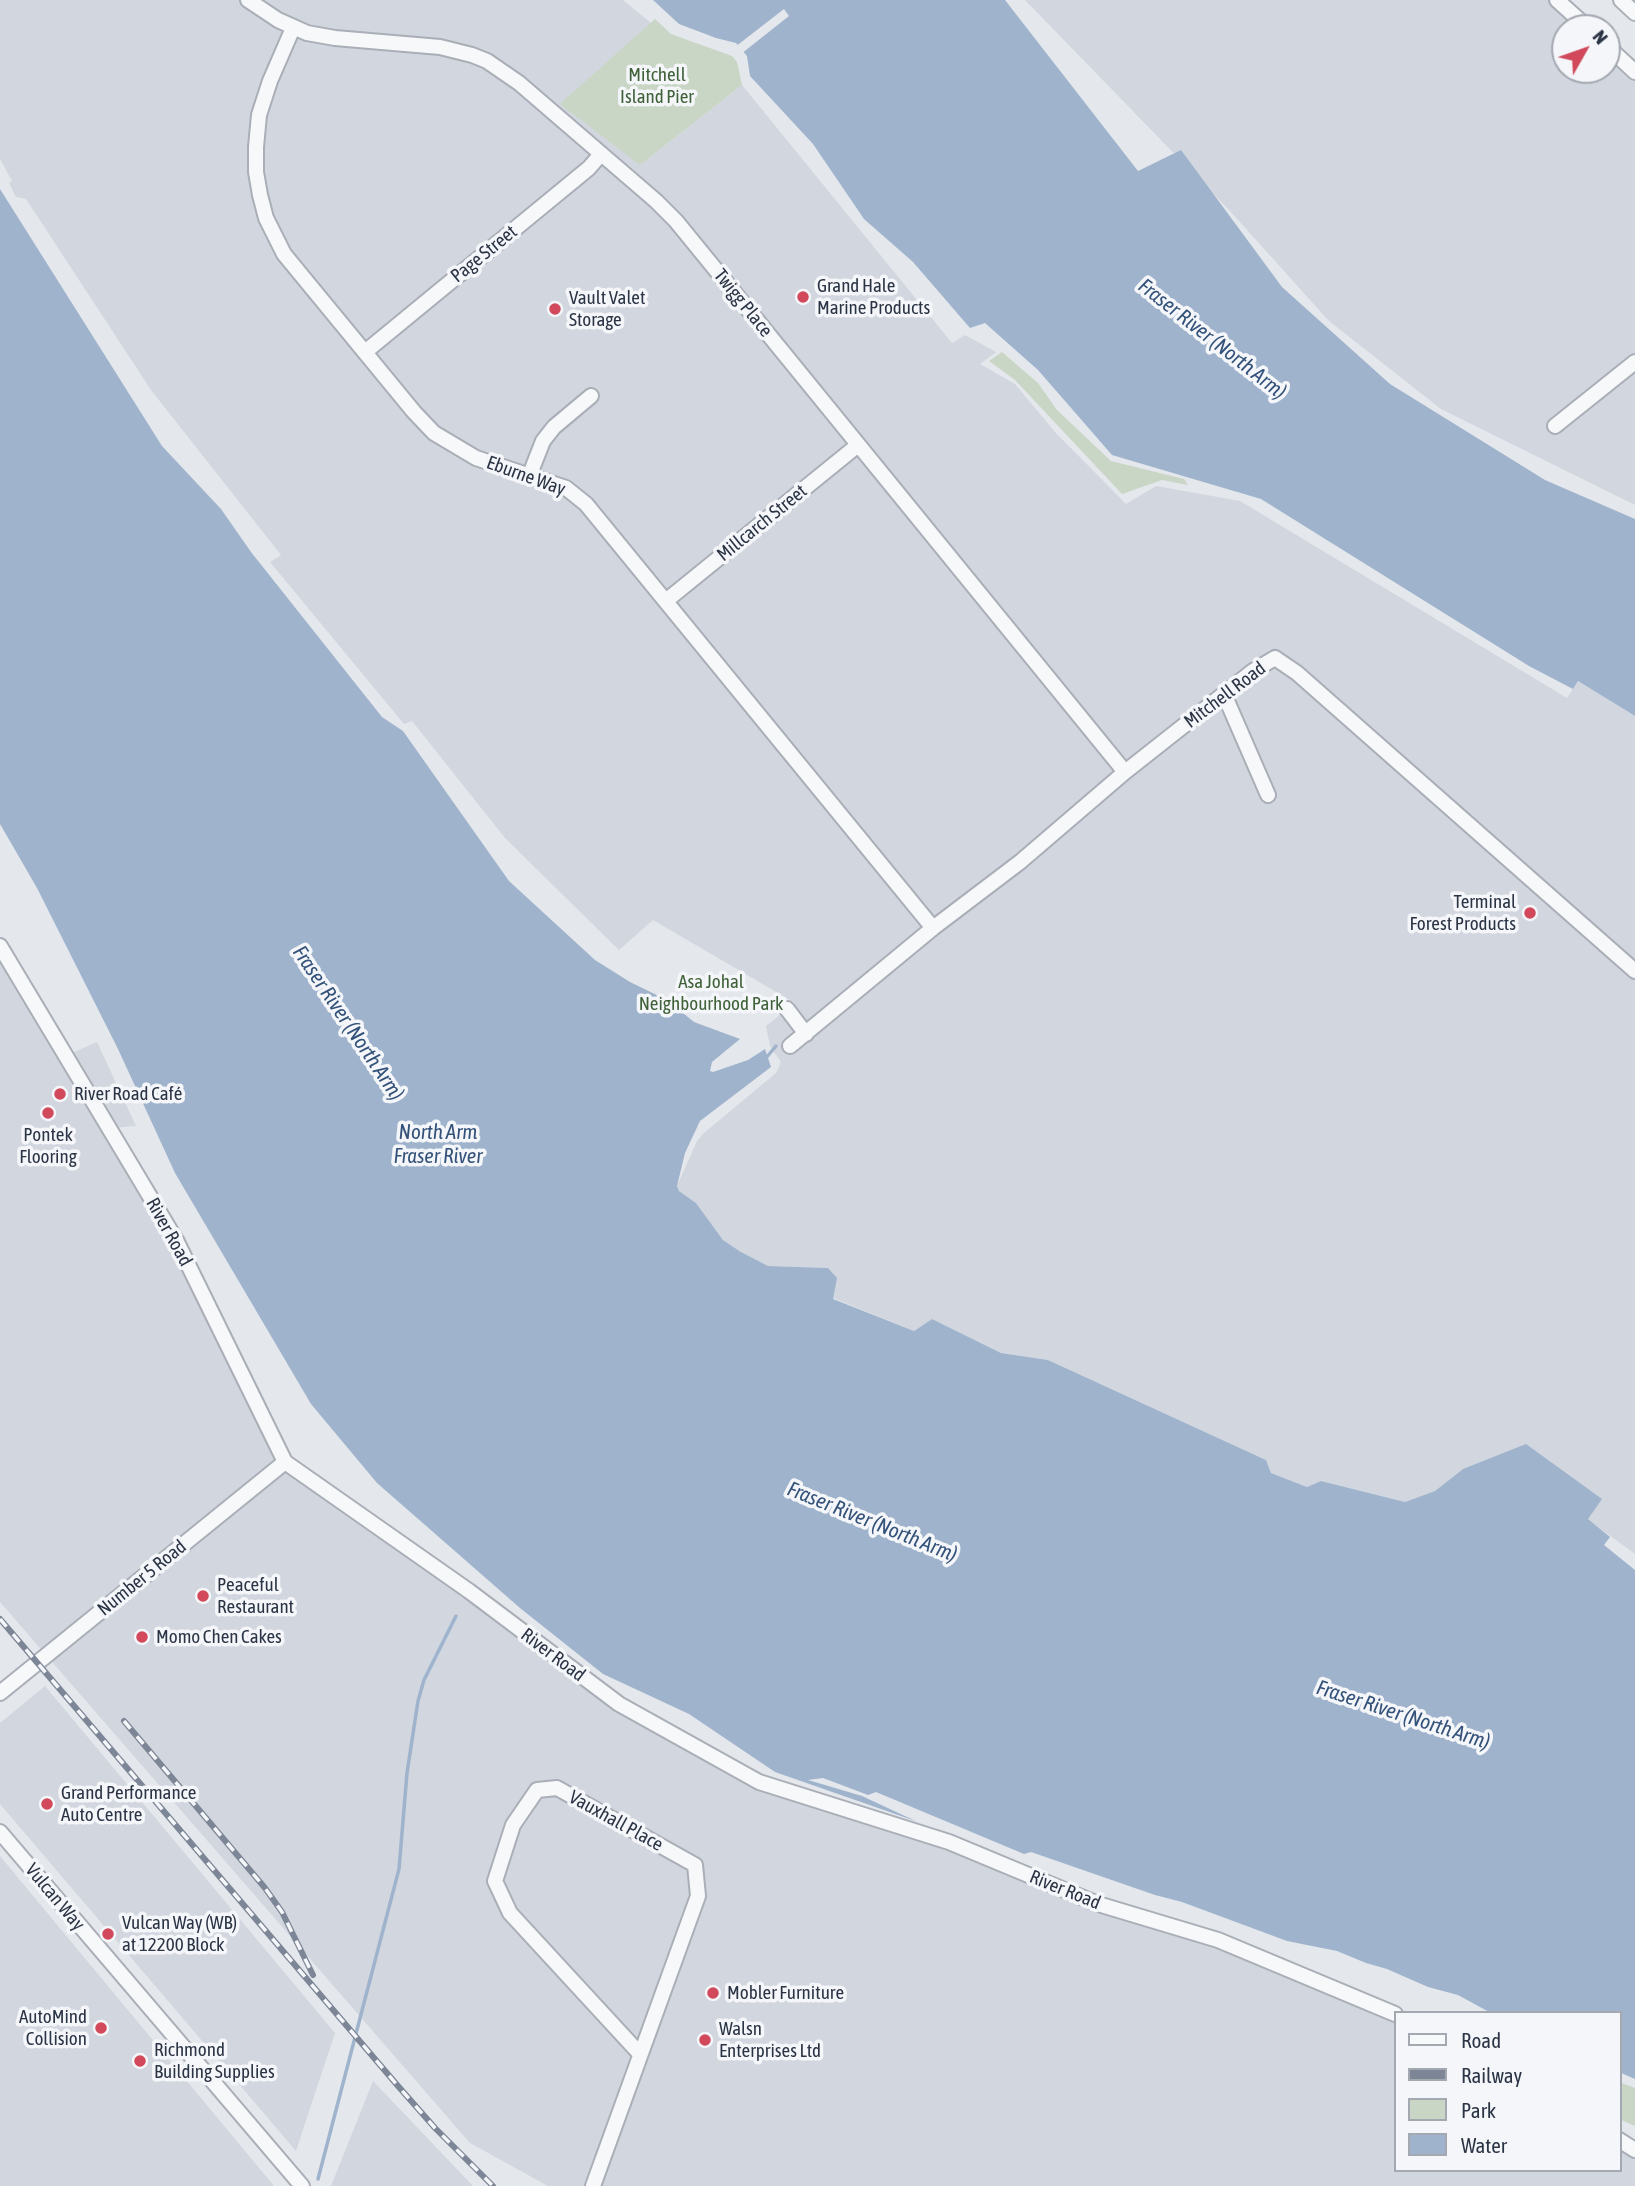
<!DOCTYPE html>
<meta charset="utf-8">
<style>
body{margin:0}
#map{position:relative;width:1635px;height:2186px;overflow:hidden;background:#e4e7ec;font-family:"Asap Condensed",sans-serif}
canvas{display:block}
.legend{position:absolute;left:1394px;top:2011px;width:228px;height:161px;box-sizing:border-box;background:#f4f6f9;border:2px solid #a4a8b1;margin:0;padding:9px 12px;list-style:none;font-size:21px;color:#2b3445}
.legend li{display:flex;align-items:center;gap:14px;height:35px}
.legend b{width:35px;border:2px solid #a4a8b1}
.north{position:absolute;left:1551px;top:14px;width:70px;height:70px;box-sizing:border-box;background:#f4f6f9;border:2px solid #a4a8b1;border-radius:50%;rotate:50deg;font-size:19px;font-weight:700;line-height:28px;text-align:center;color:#2b3445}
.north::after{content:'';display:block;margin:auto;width:24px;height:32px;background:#d1495b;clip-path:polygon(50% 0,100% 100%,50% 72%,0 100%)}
</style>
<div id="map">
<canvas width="1635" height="2186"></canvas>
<ul class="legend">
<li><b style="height:9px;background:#f7f8fa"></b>Road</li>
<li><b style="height:9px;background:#7d8696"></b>Railway</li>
<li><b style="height:19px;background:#c9d6c5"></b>Park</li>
<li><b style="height:19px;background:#9fb4cc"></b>Water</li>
</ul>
<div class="north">N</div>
</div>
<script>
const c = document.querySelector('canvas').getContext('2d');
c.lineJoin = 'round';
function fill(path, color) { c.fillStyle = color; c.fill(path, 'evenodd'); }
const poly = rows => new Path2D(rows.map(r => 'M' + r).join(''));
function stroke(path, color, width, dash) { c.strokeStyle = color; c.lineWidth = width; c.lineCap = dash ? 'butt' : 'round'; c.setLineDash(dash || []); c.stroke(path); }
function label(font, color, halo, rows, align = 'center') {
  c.font = font + ' "Asap Condensed",sans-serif'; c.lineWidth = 7; c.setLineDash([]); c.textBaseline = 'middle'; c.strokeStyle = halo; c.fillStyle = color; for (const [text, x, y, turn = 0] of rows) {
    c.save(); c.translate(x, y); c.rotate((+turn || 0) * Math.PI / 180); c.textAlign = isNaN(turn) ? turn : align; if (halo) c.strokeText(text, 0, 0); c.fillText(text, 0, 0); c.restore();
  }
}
const built = poly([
 [0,0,623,0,651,23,640,165,742,85,952,343,965,335,996,352,980,364,1015,384,1055,432,1126,504,1156,486,1240,501,1567,698,1578,681,1635,716,1635,1554,1587,1519,1601,1499,1463,1469,1435,1491,1405,1502,1321,1481,1307,1487,1271,1473,1266,1460,1048,1360,1001,1353,932,1319,914,1331,833,1298,828,1268,768,1266,741,1252,723,1240,696,1203,679,1191,677,1186,697,1141,704,1133,776,1073,781,1062,770,1046,766,1026,795,1003,653,920,619,950,505,838,412,721,404,724,270,562,281,555,151,390,26,199,16,197,9,183,12,181,0,159],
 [1025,0,1548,0,1578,28,1565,28,1565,70,1607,70,1607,55,1635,81,1635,505,1441,409,1329,321,1230,211],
 [0,946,176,1240,285,1462,619,1704,759,1782,1171,1925,1395,2014,1395,2170,1619,2170,1619,2140,1635,2150,1635,2186,548,2186,470,2143,0,1602],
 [97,1042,136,1126,112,1128,70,1054],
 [45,1686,335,2033,296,2151,0,1804,0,1723],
 [0,1856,274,2186,0,2186],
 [373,2081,473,2186,331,2186]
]);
const green = poly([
 [655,19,671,34,732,56,737,62,742,85,640,165,560,104],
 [1002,352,1038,383,1057,410,1111,461,1184,479,1188,485,1162,480,1122,494,1015,380,989,361],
 [1619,2082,1635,2088,1635,2126,1619,2119]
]);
const water = poly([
 [653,0,1005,0,1138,171,1181,150,1282,287,1390,384,1545,480,1635,519,1635,716,1578,681,1573,689,1529,666,1261,499,1112,455,1038,370,985,323,970,328,913,262,864,219,813,144,750,76,747,56,736,43,716,38,679,24],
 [0,189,162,446,221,509,251,552,382,717,403,731,509,881,595,960,630,982,667,1000,694,1022,740,1039,712,1062,710,1071,713,1072,748,1060,765,1049,771,1067,700,1121,685,1153,677,1186,679,1191,696,1203,723,1240,741,1252,768,1266,828,1268,837,1278,833,1299,914,1331,932,1319,1001,1353,1048,1360,1266,1460,1271,1473,1307,1487,1321,1481,1405,1502,1435,1491,1463,1469,1526,1444,1602,1499,1588,1519,1610,1537,1604,1545,1635,1570,1635,2079,1619,2072,1619,2013,1465,2013,775,1772,689,1714,603,1674,520,1608,377,1483,311,1404,175,1173,118,1049,37,888,0,824]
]);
const pier = poly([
 [784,9,789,16,741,54,735,47],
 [823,1778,868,1795,876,1792,1024,1854,1031,1852,1155,1895,1182,1902,1287,1941,1337,1951,1366,1963,1387,1969,1428,1987,1458,1995,1491,2013,1457,2013,1445,2007,1284,1957,1207,1926,952,1838,862,1796,808,1780]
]);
const stream = poly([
 [766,1058,776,1046],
 [318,2179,399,1869,407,1773,418,1701,424,1680,456,1616]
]);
const minor = poly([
 [248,0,278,20,307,33,335,38,440,47,472,55,487,61,519,83,656,201,676,221,1125,772],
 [1557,0,1588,28],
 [1621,0,1635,13],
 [293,28,270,81,259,115,256,147,256,172,260,195,266,218,284,254,414,412,434,433,476,458,566,488,586,504,933,928],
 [1607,46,1635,72],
 [365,352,589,168,601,154],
 [1555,426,1635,362],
 [530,474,543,441,554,427,591,396],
 [667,600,858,445],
 [1224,694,1268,795],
 [0,946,176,1240,285,1462,469,1591,619,1704,759,1782,949,1842,1098,1904,1218,1940,1395,2014],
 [787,1009,806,1034],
 [790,1046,933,928,1020,862,1125,772,1253,671,1275,658,1297,673,1635,971],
 [0,1693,285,1462],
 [0,1832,302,2186],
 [1619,2140,1635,2150],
 [593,2186,698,1896,695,1865,557,1788,537,1790,513,1825,495,1881,510,1913,640,2054]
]);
const rail = poly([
 [0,1619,398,2086,435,2128,493,2186],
 [124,1721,265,1888,282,1912,313,1975]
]);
const markers = [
 [803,297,7,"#d1495b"],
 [555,309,7,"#d1495b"],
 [1530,913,7,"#d1495b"],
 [60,1094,7,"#d1495b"],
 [48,1113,7,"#d1495b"],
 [203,1596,7,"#d1495b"],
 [142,1637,7,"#d1495b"],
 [47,1804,7,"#d1495b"],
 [108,1934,7,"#d1495b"],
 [713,1993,7,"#d1495b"],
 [101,2028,7,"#d1495b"],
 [705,2040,7,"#d1495b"],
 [140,2061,7,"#d1495b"]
];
const parkNames = [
 ["Mitchell",657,75],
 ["Island Pier",657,97],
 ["Asa Johal",711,982],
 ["Neighbourhood Park",711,1004]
];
const streetNames = [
 ["Page Street",484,254,-39],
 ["Twigg Place",743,303,51],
 ["Eburne Way",526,476,20],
 ["Millcarch Street",762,523,-39],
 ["Mitchell Road",1225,695,-37],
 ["River Road",169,1232,61],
 ["Number 5 Road",142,1578,-39],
 ["River Road",553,1655,37],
 ["Vauxhall Place",616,1821,29],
 ["River Road",1065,1890,22],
 ["Vulcan Way",55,1897,50]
];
const poiNames = [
 ["Grand Hale",817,286],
 ["Marine Products",817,308],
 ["Vault Valet",569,298],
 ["Storage",569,320],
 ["Terminal",1516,902,"right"],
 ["Forest Products",1516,924,"right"],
 ["River Road Café",74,1094],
 ["Pontek",48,1135,"center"],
 ["Flooring",48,1157,"center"],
 ["Peaceful",217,1585],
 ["Restaurant",217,1607],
 ["Momo Chen Cakes",156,1637],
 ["Grand Performance",61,1793],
 ["Auto Centre",61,1815],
 ["Vulcan Way (WB)",122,1923],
 ["at 12200 Block",122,1945],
 ["Mobler Furniture",727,1993],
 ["AutoMind",87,2017,"right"],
 ["Collision",87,2039,"right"],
 ["Walsn",719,2029],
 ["Enterprises Ltd",719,2051],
 ["Richmond",154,2050],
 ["Building Supplies",154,2072]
];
const waterNames = [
 ["Fraser River (North Arm)",1212,339,38],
 ["Fraser River (North Arm)",348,1023,56],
 ["North Arm",438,1132],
 ["Fraser River",438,1156],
 ["Fraser River (North Arm)",872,1522,22],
 ["Fraser River (North Arm)",1403,1715,18]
];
fill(built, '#d2d6de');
fill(green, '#c9d6c5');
fill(water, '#9fb4cc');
fill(pier, '#e4e7ec');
stroke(stream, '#9fb4cc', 3.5);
stroke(minor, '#a9aeb7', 18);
stroke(minor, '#f7f8fa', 14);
stroke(rail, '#7d8696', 6);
stroke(rail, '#f4f6f9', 3.5, [10]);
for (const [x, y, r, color] of markers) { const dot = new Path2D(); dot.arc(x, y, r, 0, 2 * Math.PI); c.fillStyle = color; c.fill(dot); stroke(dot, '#f4f6f9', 2.5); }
label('19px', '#3f6138', '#f4f6f9', parkNames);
label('19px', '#2b3445', '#f4f6f9', streetNames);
label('19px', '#2b3445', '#f4f6f9', poiNames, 'left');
label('italic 21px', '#34527a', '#f4f6f9', waterNames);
</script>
